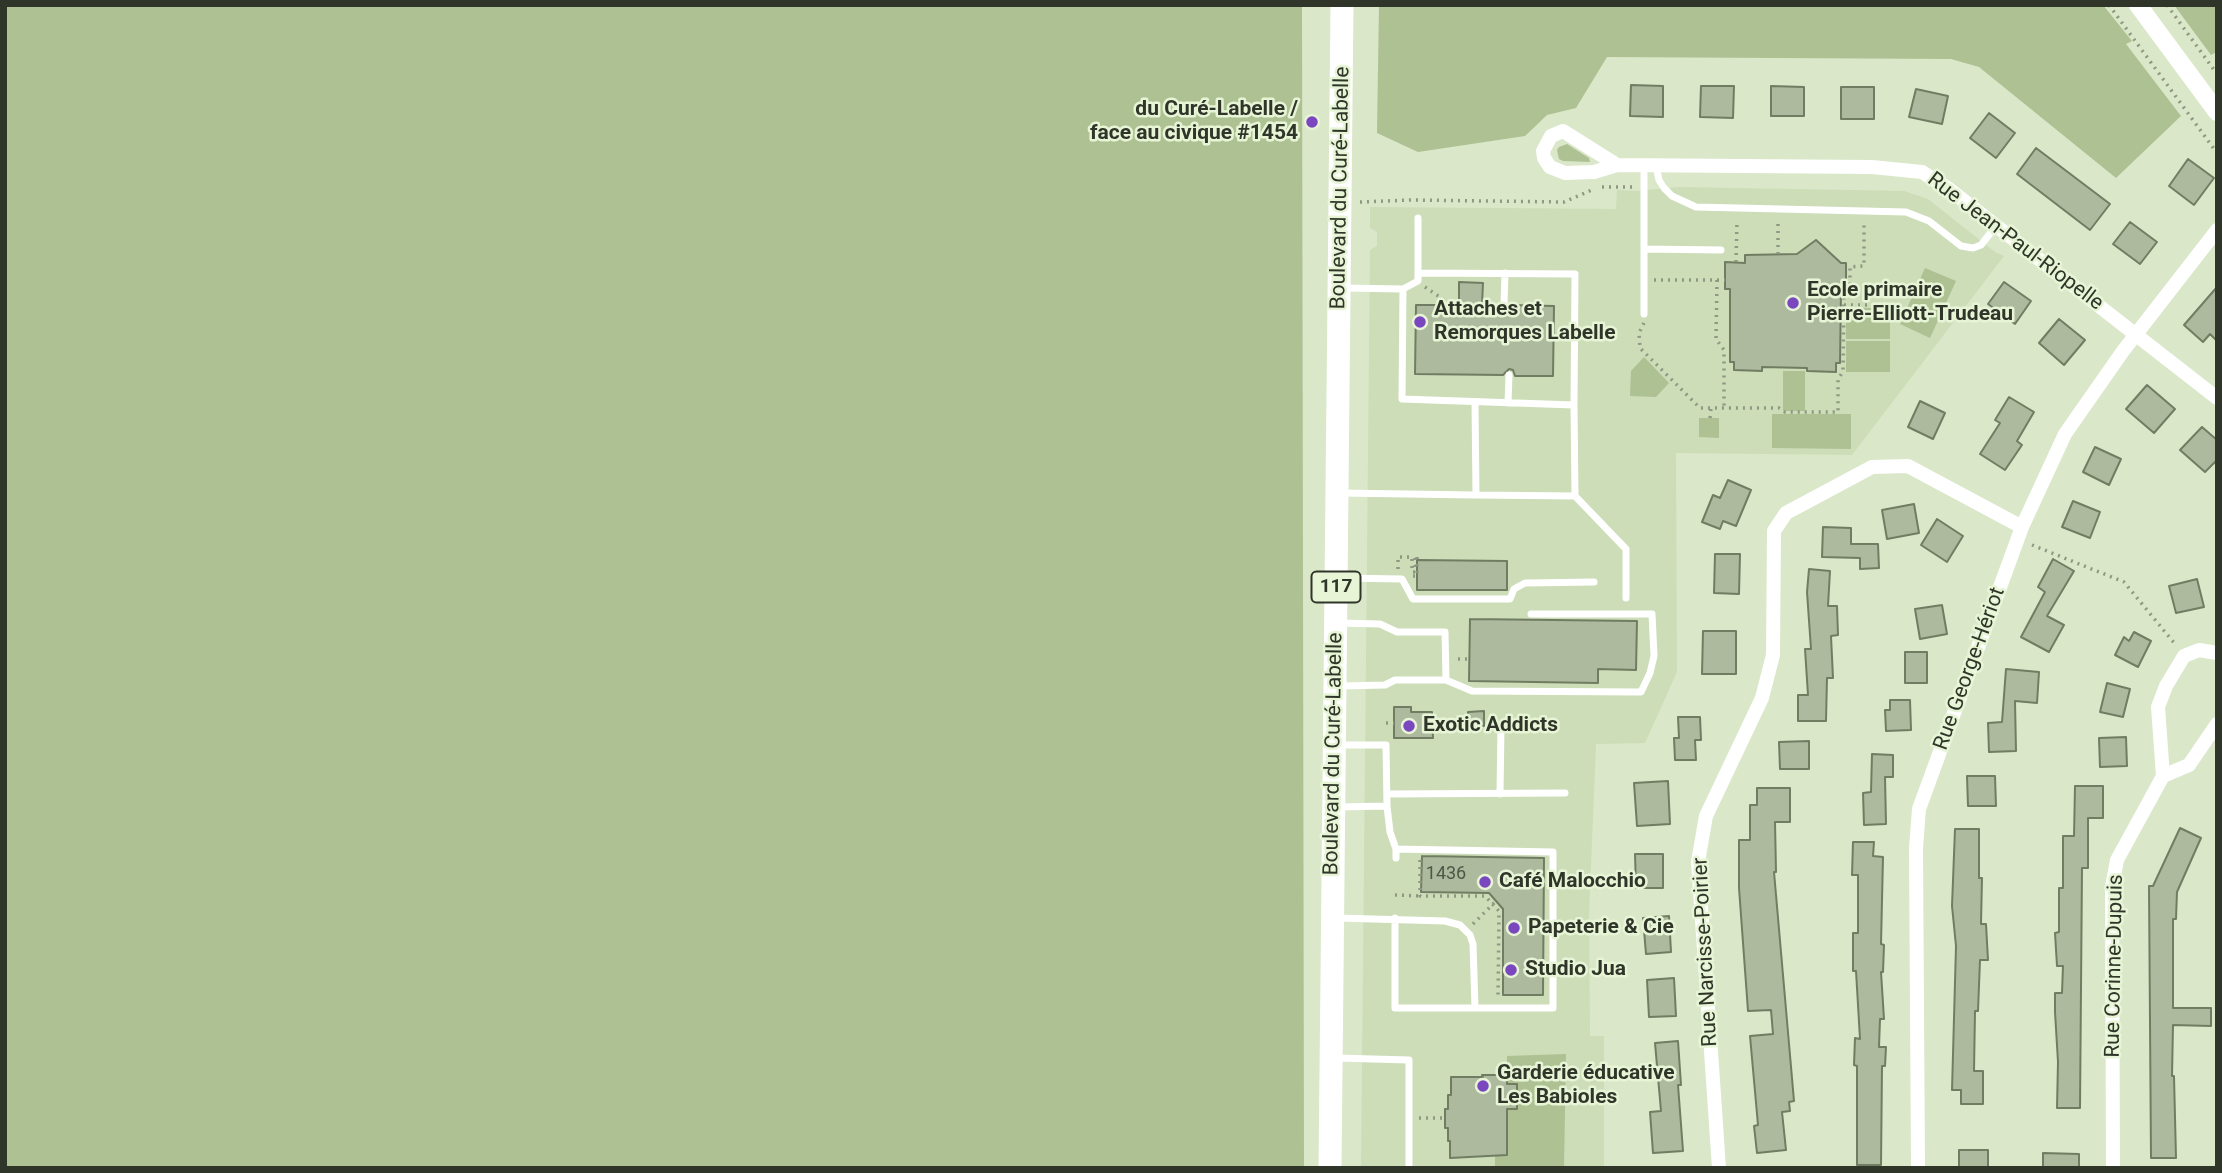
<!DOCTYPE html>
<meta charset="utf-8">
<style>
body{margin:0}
#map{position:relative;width:2222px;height:1173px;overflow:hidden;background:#dae7c9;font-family:Roboto,sans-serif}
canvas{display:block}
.frame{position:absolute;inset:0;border:7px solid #303529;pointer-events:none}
</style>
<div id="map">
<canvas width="2222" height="1173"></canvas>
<div class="frame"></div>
</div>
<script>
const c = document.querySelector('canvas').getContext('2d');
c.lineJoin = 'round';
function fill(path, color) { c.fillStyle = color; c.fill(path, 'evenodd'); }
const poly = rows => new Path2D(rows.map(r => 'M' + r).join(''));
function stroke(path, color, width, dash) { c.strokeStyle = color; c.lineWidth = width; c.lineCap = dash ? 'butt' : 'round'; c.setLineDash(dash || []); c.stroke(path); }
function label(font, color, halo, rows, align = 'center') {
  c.font = font + ' Roboto,sans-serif'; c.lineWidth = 5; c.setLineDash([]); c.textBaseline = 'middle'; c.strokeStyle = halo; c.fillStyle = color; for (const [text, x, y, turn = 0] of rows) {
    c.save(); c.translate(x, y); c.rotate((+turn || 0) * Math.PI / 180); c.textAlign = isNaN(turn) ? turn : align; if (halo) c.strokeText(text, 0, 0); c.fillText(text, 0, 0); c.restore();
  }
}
const built = poly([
 [1679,187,1904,191,1928,199,1995,252,2004,256,1852,455,1676,453,1677,672,1645,743,1596,744,1589,913,1590,1036,1604,1036,1604,1168,1361,1168,1370,250,1377,246,1377,232,1370,228,1370,207,1616,209,1617,190,1636,191]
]);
const green = poly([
 [5,5,1302,5,1304,1168,5,1168],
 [1379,5,2103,5,2132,41,2126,44,2181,116,2116,178,1979,67,1951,59,1607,57,1576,108,1547,115,1525,136,1418,152,1377,133],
 [2174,5,2217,5,2217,52,2211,55],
 [1567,144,1589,158,1590,162,1563,161,1559,159,1557,150,1559,147],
 [1925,268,1956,281,1930,338,1900,324],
 [1846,308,1890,308,1890,339,1846,339],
 [1846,341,1890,341,1890,372,1846,372],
 [1644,357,1669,383,1656,397,1630,396,1631,371],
 [1783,371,1805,371,1805,411,1783,411],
 [1772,414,1851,414,1851,449,1772,448],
 [1699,418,1719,418,1719,438,1699,437],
 [1566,1054,1564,1168,1495,1168,1495,1155,1507,1109,1517,1084,1507,1084,1507,1056]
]);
const building = poly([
 [1631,85,1663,86,1663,117,1630,116,1631,85],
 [1701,86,1734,86,1733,118,1700,117,1701,86],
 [1771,86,1804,87,1804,116,1771,116,1771,86],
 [1841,87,1874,87,1874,119,1841,119,1841,87],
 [1916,89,1948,96,1942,124,1909,117,1916,89],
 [1989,113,2015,133,1996,158,1970,138,1989,113],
 [2036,148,2110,204,2090,230,2017,174,2036,148],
 [2188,159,2214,178,2194,205,2169,186,2188,159],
 [2130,222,2157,242,2140,264,2113,244,2130,222],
 [1816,240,1841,263,1846,263,1846,290,1841,290,1840,363,1836,363,1836,372,1807,371,1807,368,1762,367,1762,371,1734,370,1734,362,1730,362,1730,289,1725,289,1725,262,1745,263,1745,255,1797,254,1816,240],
 [1459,282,1483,283,1482,305,1498,305,1503,311,1507,310,1510,305,1554,306,1553,376,1515,376,1513,370,1509,369,1503,375,1415,374,1416,305,1459,305,1459,282],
 [2004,282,2031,301,2015,324,1988,304,2004,282],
 [2217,287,2217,341,2210,334,2203,342,2184,325,2217,287],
 [2059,319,2085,340,2064,365,2039,343,2059,319],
 [2147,385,2175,409,2154,433,2126,409,2147,385],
 [2009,397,2034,412,2017,441,2022,445,2005,470,1980,454,2000,423,1995,420,2009,397],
 [1920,401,1945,413,1933,439,1908,427,1920,401],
 [2202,427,2217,440,2217,460,2205,472,2180,450,2202,427],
 [2095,447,2121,459,2109,485,2083,472,2095,447],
 [1728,480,1751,490,1736,526,1723,521,1720,529,1702,522,1713,495,1720,498,1728,480],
 [2073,501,2100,512,2090,538,2062,527,2073,501],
 [1914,504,1919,533,1887,539,1882,510,1914,504],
 [1937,519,1963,536,1947,562,1921,545,1937,519],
 [1823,527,1851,528,1851,544,1878,544,1879,568,1860,569,1860,558,1822,557,1823,527],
 [1715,554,1740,554,1739,594,1714,593,1715,554],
 [2053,559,2074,571,2047,616,2064,625,2049,652,2021,637,2045,592,2038,587,2053,559],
 [1417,560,1507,561,1507,590,1417,590,1417,560],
 [1809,569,1830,571,1828,606,1837,606,1838,635,1831,636,1833,678,1827,678,1826,721,1798,721,1798,695,1808,695,1805,649,1811,649,1807,592,1809,569],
 [2197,579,2204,607,2176,613,2169,586,2197,579],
 [1942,605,1947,634,1920,639,1915,609,1942,605],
 [1470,619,1637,621,1636,670,1598,669,1598,683,1469,681,1470,619],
 [1703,631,1736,631,1736,674,1702,674,1703,631],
 [2134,632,2151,641,2138,667,2115,655,2124,637,2129,641,2134,632],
 [1905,652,1927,652,1927,683,1905,683,1905,652],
 [2006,669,2039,672,2037,703,2015,701,2016,751,1989,752,1988,723,2002,722,2006,669],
 [2107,683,2130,689,2123,717,2100,712,2107,683],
 [1890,700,1910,700,1911,730,1886,731,1885,710,1890,710,1890,700],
 [1394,707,1411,707,1411,712,1432,712,1433,738,1394,738,1394,707],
 [1484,711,1484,726,1468,726,1468,712,1484,711],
 [1678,717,1700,717,1701,740,1695,740,1696,760,1675,760,1674,738,1679,738,1678,717],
 [2126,737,2127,766,2100,767,2099,738,2126,737],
 [1809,741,1809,769,1780,769,1779,742,1809,741],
 [1872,754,1893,755,1893,777,1885,777,1886,824,1864,825,1863,793,1871,792,1872,754],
 [1967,776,1995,776,1996,806,1968,806,1967,776],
 [1668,781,1670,824,1637,826,1634,783,1668,781],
 [2075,786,2103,786,2103,818,2088,818,2088,868,2082,868,2080,1108,2057,1108,2058,1062,2055,1012,2055,993,2062,993,2063,966,2057,966,2055,933,2059,932,2059,888,2063,888,2063,836,2074,836,2075,786],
 [1757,788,1790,788,1790,822,1775,822,1776,872,1774,872,1794,1101,1789,1102,1790,1111,1782,1112,1786,1150,1757,1153,1754,1126,1758,1125,1750,1036,1773,1034,1771,1010,1748,1011,1739,888,1739,840,1750,840,1750,805,1757,805,1757,788],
 [2180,828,2201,838,2177,892,2176,919,2173,919,2173,1008,2211,1008,2211,1026,2173,1025,2172,1076,2174,1076,2176,1158,2151,1158,2149,886,2153,886,2180,828],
 [1955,829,1979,829,1979,878,1982,878,1981,924,1986,924,1988,960,1980,960,1978,1011,1975,1011,1974,1071,1983,1071,1983,1104,1961,1104,1961,1090,1952,1090,1956,946,1952,906,1955,829],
 [1853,842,1874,842,1873,856,1883,857,1881,944,1884,945,1883,972,1881,972,1884,1019,1880,1019,1879,1047,1886,1047,1885,1066,1882,1066,1881,1165,1857,1165,1857,1066,1854,1065,1855,1038,1860,1039,1856,971,1853,971,1853,933,1858,933,1858,875,1852,875,1853,842],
 [1635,854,1663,854,1663,888,1636,888,1635,854],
 [1422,856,1544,858,1543,995,1503,995,1503,909,1489,893,1421,892,1422,856],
 [1669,916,1671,952,1646,954,1643,918,1669,916],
 [1674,978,1676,1016,1649,1017,1647,980,1674,978],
 [1678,1041,1681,1085,1678,1085,1683,1151,1653,1153,1650,1112,1661,1111,1655,1043,1678,1041],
 [1482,1075,1507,1075,1507,1084,1517,1084,1517,1109,1507,1109,1507,1155,1450,1158,1450,1141,1448,1141,1448,1128,1445,1128,1445,1109,1448,1109,1448,1095,1451,1095,1451,1077,1483,1077,1482,1075],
 [1959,1150,1988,1150,1988,1168,1959,1168,1959,1150],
 [2043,1153,2079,1154,2079,1168,2043,1168,2043,1153]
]);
const path = poly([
 [2109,5,2217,153],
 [2167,5,2217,74],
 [1602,187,1632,187],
 [1360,202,1411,200,1564,202,1594,189],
 [1778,254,1778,221],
 [1736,262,1737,221],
 [1654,280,1725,280],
 [1717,280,1716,339,1724,350,1724,408],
 [1425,287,1447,302,1447,305],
 [1844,305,1891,305,1907,308],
 [1644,323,1639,333,1640,348,1700,408,1779,408,1785,412,1838,412,1838,380,1843,371,1844,294,1850,294,1850,267,1864,266,1864,222],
 [1710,418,1711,408],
 [2032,545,2124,582,2175,644],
 [1398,569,1398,557,1412,557,1412,572,1415,572,1415,556,1417,556,1417,576,1413,576],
 [1458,659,1470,659],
 [1386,723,1394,723],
 [1420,860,1420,896,1485,896,1499,911,1498,999],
 [1395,895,1420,896],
 [1473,924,1496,901],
 [1419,1118,1445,1118]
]);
const service = poly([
 [1644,166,1644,314],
 [1656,166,1659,180,1664,188,1672,196,1696,207,1906,212,1929,221,1961,246,1973,248,1981,245,1996,226],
 [1644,249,1721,250],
 [1344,288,1403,289,1402,399,1574,405,1575,274,1418,273],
 [1403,289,1418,281,1418,218],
 [1504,305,1505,273],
 [1475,402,1476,495,1575,496,1574,405],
 [1508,403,1509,375],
 [1340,493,1476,495],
 [1575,496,1626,549,1626,598],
 [1338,578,1402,579,1413,599,1510,599,1514,589,1525,583,1594,582],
 [1338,623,1380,624,1397,632,1445,632,1446,680,1395,680,1385,685,1340,686],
 [1446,680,1472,691,1641,692,1650,673,1654,656,1652,614,1531,614],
 [1337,745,1386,745,1387,806,1338,807],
 [1387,794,1565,793],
 [1500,794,1501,727],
 [1387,806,1390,832,1396,849],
 [1337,918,1445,921,1460,925,1470,935,1473,944,1475,1008],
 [1395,918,1395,1008,1553,1008,1553,852,1396,849,1396,858],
 [1336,1058,1409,1060,1409,1168]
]);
const minor = poly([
 [1617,165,1563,131,1551,136,1543,151,1544,158,1550,167,1565,173,1594,172,1617,165,1872,167,1922,172,1949,189,2217,398],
 [2163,776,2189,765,2217,724],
 [1719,1168,1698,862,1706,816,1762,698,1773,655,1774,531,1786,513,1872,467,1908,466,2022,527],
 [1918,1168,1916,848,1919,809,2022,527,2065,434,2123,351,2217,230],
 [2113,1168,2112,887,2117,860,2163,776,2158,707,2166,686,2184,656,2199,650,2217,653]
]);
const tertiary = poly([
 [2138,5,2217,112]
]);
const primary = poly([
 [1330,1168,1342,5]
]);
const markers = [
 [1312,122,7,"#7b47bf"],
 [1793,303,7,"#7b47bf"],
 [1420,322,7,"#7b47bf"],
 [1409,726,7,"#7b47bf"],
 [1485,882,7,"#7b47bf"],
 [1514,928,7,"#7b47bf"],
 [1511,970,7,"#7b47bf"],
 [1483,1086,7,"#7b47bf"]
];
const numberNames = [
 ["1436",1446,874]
];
const shields = [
 [1336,587,49]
];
const shieldNames = [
 ["117",1336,587]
];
const poiNames = [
 ["du Curé-Labelle /",1298,110,"right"],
 ["face au civique #1454",1298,134,"right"],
 ["Ecole primaire",1807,291],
 ["Pierre-Elliott-Trudeau",1807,315],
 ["Attaches et",1434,310],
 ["Remorques Labelle",1434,334],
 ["Exotic Addicts",1423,726],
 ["Café Malocchio",1499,882],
 ["Papeterie & Cie",1528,928],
 ["Studio Jua",1525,970],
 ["Garderie éducative",1497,1074],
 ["Les Babioles",1497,1098]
];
const streetNames = [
 ["Boulevard du Curé-Labelle",1341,188,-89],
 ["Rue Jean-Paul-Riopelle",2015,242,37],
 ["Rue George-Hériot",1970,669,-70],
 ["Boulevard du Curé-Labelle",1334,754,-89],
 ["Rue Narcisse-Poirier",1706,952,-93],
 ["Rue Corinne-Dupuis",2115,966,-89]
];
fill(built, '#ccddb8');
fill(green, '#adc193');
fill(building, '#adba9d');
stroke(building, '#717d62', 2);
stroke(path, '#8e9882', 3.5, [2, 5]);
stroke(service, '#fff', 7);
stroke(minor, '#fff', 14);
stroke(tertiary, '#fff', 18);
stroke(primary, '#fff', 23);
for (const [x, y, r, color] of markers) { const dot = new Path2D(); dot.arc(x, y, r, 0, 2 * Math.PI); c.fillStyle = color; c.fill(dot); stroke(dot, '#e7f5d6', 2.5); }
label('18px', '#4f5646', null, numberNames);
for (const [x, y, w] of shields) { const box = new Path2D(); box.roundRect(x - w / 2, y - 15.5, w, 31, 5); c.fillStyle = '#e7f5d6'; c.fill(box); stroke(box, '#303529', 2); }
label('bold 19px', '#303529', null, shieldNames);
label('bold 21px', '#303529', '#e7f5d6', poiNames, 'left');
label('21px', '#303529', '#e7f5d6', streetNames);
</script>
